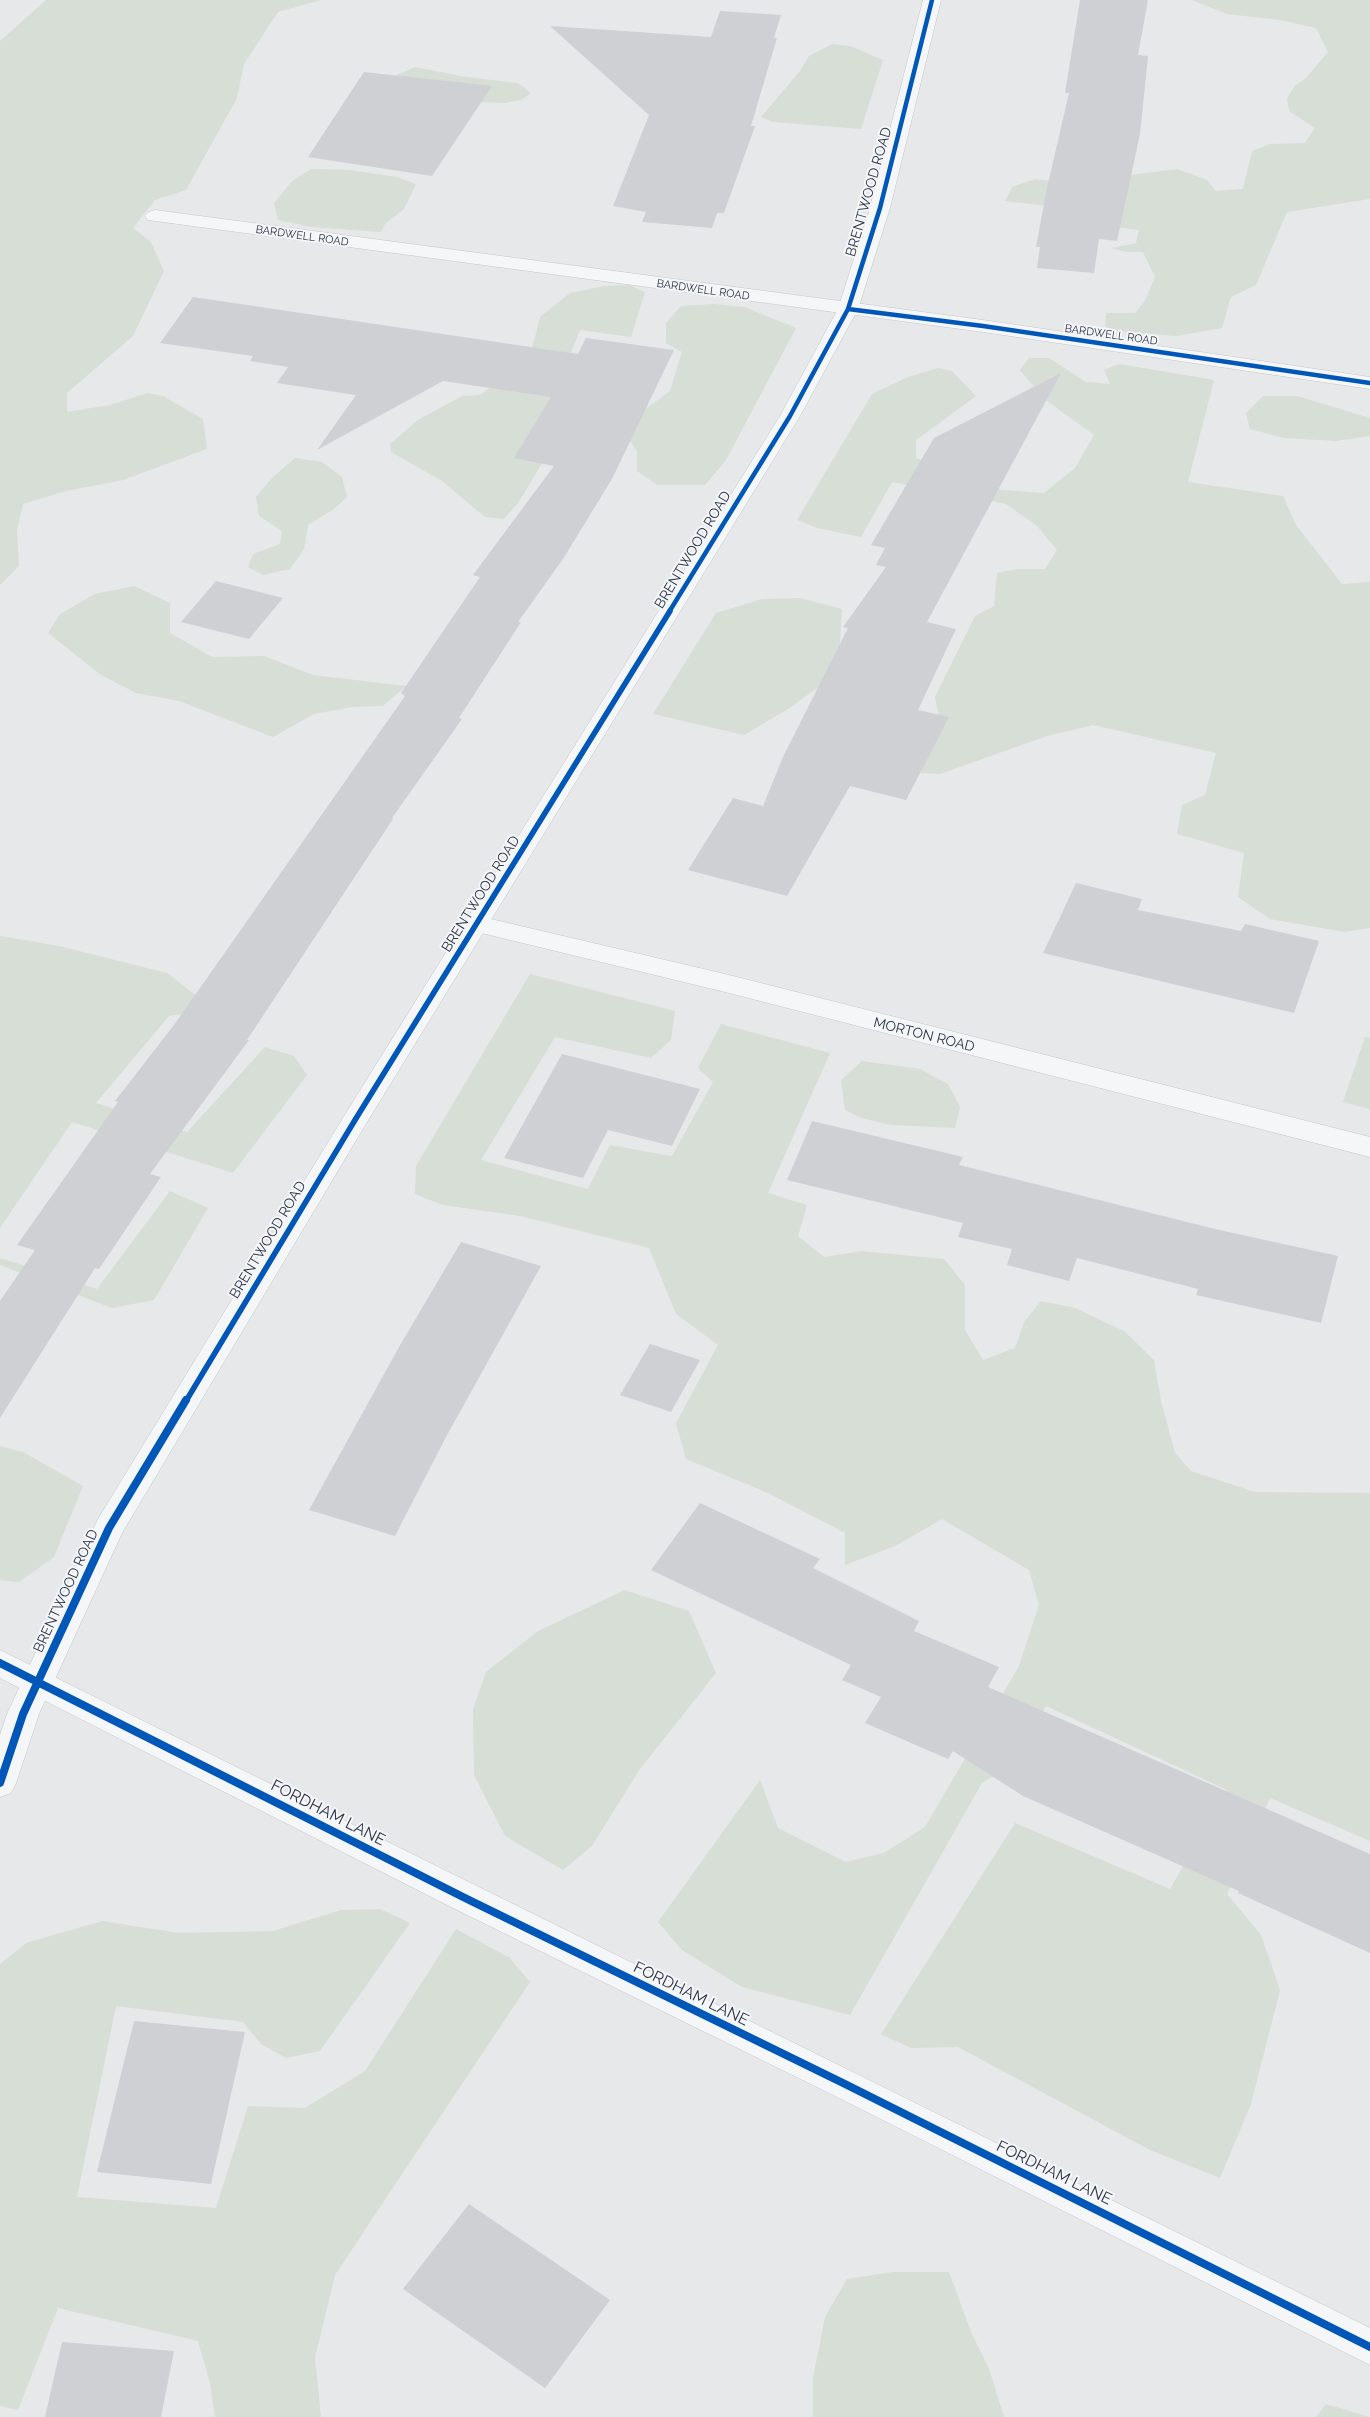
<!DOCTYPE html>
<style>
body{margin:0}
canvas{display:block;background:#e6e8ea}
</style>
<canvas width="1370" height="2417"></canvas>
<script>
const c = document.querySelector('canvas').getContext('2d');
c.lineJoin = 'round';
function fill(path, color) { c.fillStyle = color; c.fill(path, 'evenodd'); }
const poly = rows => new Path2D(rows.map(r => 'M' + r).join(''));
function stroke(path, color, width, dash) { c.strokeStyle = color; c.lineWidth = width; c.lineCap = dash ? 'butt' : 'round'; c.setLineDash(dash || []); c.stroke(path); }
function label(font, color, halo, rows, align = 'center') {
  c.font = font + ' Raleway,sans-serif'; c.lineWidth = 4; c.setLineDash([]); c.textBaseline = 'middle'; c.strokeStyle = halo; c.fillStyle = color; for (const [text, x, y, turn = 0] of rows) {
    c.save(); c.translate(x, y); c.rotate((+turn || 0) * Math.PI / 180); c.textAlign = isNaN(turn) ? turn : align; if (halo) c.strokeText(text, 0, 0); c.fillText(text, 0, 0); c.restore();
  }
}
const green = poly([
 [46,0,321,0,278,12,244,64,237,98,186,190,155,200,133,228,151,242,164,271,133,336,67,393,67,412,110,405,147,393,163,396,203,419,207,449,123,480,66,491,23,504,17,530,19,566,0,585,0,41],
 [1192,0,1370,0,1370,199,1287,212,1256,285,1231,297,1222,328,1176,336,1105,330,1106,313,1135,313,1145,301,1155,277,1143,252,1127,252,1111,248,1136,243,1139,230,1114,227,1114,214,1005,201,1012,187,1035,179,1068,183,1177,169,1207,180,1215,191,1243,189,1252,151,1270,144,1305,143,1315,128,1289,111,1287,98,1295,86,1307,77,1328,52,1316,28,1280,20,1227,14],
 [832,44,850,46,883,60,861,129,773,122,761,117,800,71,809,56],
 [416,67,466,77,518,83,531,93,521,100,505,103,446,101,392,77],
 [311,169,350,170,397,177,416,184,404,209,385,224,381,232,312,227,278,220,274,203,292,181],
 [629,285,645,292,631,337,580,330,553,398,643,411,670,391,682,352,666,343,666,323,681,306,714,304,744,307,796,328,726,460,705,485,657,485,637,471,637,451,629,439,564,427,518,503,504,519,485,517,442,481,391,452,390,444,418,420,462,396,480,395,511,372,531,353,540,317,570,293,604,286],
 [1029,358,1049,358,1086,382,1110,384,1104,370,1119,364,1214,380,1188,482,1283,496,1296,525,1342,584,1370,582,1370,928,1345,932,1270,919,1238,897,1244,853,1177,834,1182,805,1205,795,1216,753,1093,725,1047,736,940,774,919,773,941,726,935,697,975,616,994,606,997,573,1017,569,1045,569,1057,550,1037,526,1006,504,892,482,861,537,817,528,797,520,872,394,908,377,938,368,952,371,976,396,916,440,916,458,1002,490,1044,493,1075,468,1094,435,1043,398,1020,370],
 [1263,396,1297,396,1370,418,1370,436,1336,441,1284,438,1250,429,1246,413],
 [295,458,322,462,342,477,347,497,334,509,308,525,304,549,290,569,263,575,248,567,253,554,280,544,282,531,259,516,256,497,273,477],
 [134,586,170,603,170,633,212,657,264,656,313,675,406,686,383,706,352,707,314,714,273,737,179,701,136,693,101,675,48,633,60,614,95,594],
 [800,598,842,609,838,673,788,709,744,735,653,714,716,613,762,599],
 [0,936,59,946,167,973,214,1009,169,1016,96,1103,187,1132,265,1047,294,1056,307,1075,233,1173,72,1122,0,1228],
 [530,974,675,1011,671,1040,651,1058,555,1037,481,1160,588,1189,610,1145,672,1156,713,1082,698,1068,721,1024,830,1053,768,1193,807,1205,798,1236,824,1257,861,1251,944,1259,965,1285,965,1330,983,1360,1015,1348,1024,1322,1041,1301,1075,1308,1124,1331,1154,1360,1161,1401,1175,1453,1191,1471,1255,1492,1370,1493,1370,1841,1270,1798,1227,1894,1261,1935,1280,1990,1251,2104,1220,2178,1150,2150,958,2047,911,2048,881,2034,1015,1823,1170,1889,1227,1790,1046,1706,1013,1765,982,1783,850,2015,742,1987,682,1950,658,1922,760,1780,778,1828,846,1862,884,1853,925,1827,1019,1666,1039,1605,1029,1570,942,1519,895,1546,845,1565,845,1533,768,1493,686,1459,676,1423,718,1345,676,1314,649,1248,520,1216,443,1205,415,1194,416,1166],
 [1365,1037,1370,1038,1370,1109,1343,1102],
 [862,1061,920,1069,948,1084,960,1107,955,1128,891,1125,861,1118,845,1110,841,1080],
 [170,1191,208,1208,154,1300,112,1308,0,1265,0,1258,97,1289],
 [0,1446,23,1452,83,1486,54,1557,19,1582,0,1580],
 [625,1590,689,1611,716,1673,640,1769,592,1846,563,1870,505,1836,474,1775,473,1709,486,1672,538,1631],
 [380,1909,410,1923,320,2051,286,2058,261,2044,243,2022,116,2006,77,2197,216,2208,248,2106,305,2108,365,2071,456,1929,510,1958,530,1982,335,2275,315,2358,321,2417,215,2417,210,2383,198,2341,58,2308,18,2410,0,2406,0,1964,26,1943,102,1921,179,1933,273,1931,341,1910],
 [893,2272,949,2272,971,2332,989,2369,1004,2417,813,2417,813,2378,825,2317,847,2279],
 [1326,2404,1369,2417,1316,2417]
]);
const building = poly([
 [1080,0,1148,0,1138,55,1148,56,1140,134,1117,241,1099,239,1094,273,1037,268,1040,247,1036,247,1047,188,1069,93,1065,93],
 [720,11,781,15,774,38,777,38,751,126,755,126,724,213,717,213,712,228,642,222,646,212,613,206,649,115,550,26,711,37],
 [364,72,492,86,432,176,308,157],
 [193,297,578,354,586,338,674,350,612,479,563,559,518,622,521,622,459,718,462,719,392,818,393,819,247,1040,249,1040,150,1174,161,1177,99,1269,95,1268,0,1418,0,1301,35,1250,17,1245,118,1102,115,1101,174,1025,405,696,401,693,480,577,473,575,554,466,514,458,551,397,443,381,317,450,356,395,277,383,288,367,250,361,253,356,160,343],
 [1061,373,927,622,956,629,918,710,949,717,906,800,850,786,787,896,688,870,733,798,763,806,783,757,848,628,843,627,886,567,876,565,885,548,871,545,934,438],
 [216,581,283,598,249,639,181,622],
 [1076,883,1142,899,1138,910,1241,931,1245,924,1319,941,1294,1013,1043,953],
 [562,1054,700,1089,672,1146,608,1130,583,1178,504,1158],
 [812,1121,963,1157,959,1165,1215,1229,1338,1256,1321,1323,1196,1295,1198,1289,1077,1258,1069,1281,1007,1265,1012,1249,958,1237,963,1223,787,1180],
 [461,1242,541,1266,446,1437,395,1536,309,1510,399,1347],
 [650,1344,700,1360,671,1412,620,1395],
 [700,1503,820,1559,813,1568,919,1621,914,1631,999,1667,988,1687,1370,1854,1370,1953,1238,1893,1239,1891,1023,1796,953,1751,948,1759,865,1723,881,1697,842,1680,851,1665,651,1570],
 [134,2021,245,2032,211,2184,97,2172],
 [469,2204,610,2300,545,2388,403,2289],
 [62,2342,174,2351,161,2417,45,2417]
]);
const minor = poly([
 [155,210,983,320,1370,377,1370,389,983,332,148,220,145,216,148,212,155,210],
 [478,916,725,974,1370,1137,1370,1157,725,992,469,930,465,924,469,918,478,916],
 [0,1650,1370,2328,1370,2365,831,2094,453,1908,0,1678,0,1650]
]);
const tertiary = poly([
 [923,0,941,0,890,208,858,309,800,416,364,1127,122,1533,39,1714,16,1783,11,1793,0,1797,0,1735,7,1714,98,1519,346,1113,780,416,838,309,870,208,923,0]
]);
const cyclewayFar2 = poly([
 [848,309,983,326,1370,383],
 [669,612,790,416,848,309,880,208,932,0]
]);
const cyclewayFar1 = poly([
 [186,1401,355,1120,670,611]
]);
const cycleway = poly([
 [0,1663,465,1898,843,2083,1370,2347],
 [0,1783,23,1714,109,1528,186,1400]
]);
const farStreetnames = [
 ["BARDWELL ROAD",302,236,8],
 ["BARDWELL ROAD",703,290,8],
 ["BARDWELL ROAD",1111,335,8]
];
const streetNames = [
 ["BRENTWOOD ROAD",869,192,-74],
 ["BRENTWOOD ROAD",693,550,-59],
 ["BRENTWOOD ROAD",481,894,-58],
 ["MORTON ROAD",924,1035,14],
 ["BRENTWOOD ROAD",268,1240,-59],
 ["BRENTWOOD ROAD",66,1591,-65]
];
const nearStreetnames = [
 ["FORDHAM LANE",328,1813,27],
 ["FORDHAM LANE",691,1994,26],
 ["FORDHAM LANE",1054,2173,26]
];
fill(green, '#d6ded6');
fill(building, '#ced0d3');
stroke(minor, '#c4c6c8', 1);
stroke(tertiary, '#c4c6c8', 1);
fill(minor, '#f5f6f7');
fill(tertiary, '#f5f6f7');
stroke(cyclewayFar2, '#0057b8', 4.5);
stroke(cyclewayFar1, '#0057b8', 5.5);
stroke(cycleway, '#0057b8', 8);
label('11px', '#2b3445', '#f4f6f9', farStreetnames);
label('14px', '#2b3445', '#f4f6f9', streetNames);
label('16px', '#2b3445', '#f4f6f9', nearStreetnames);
</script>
